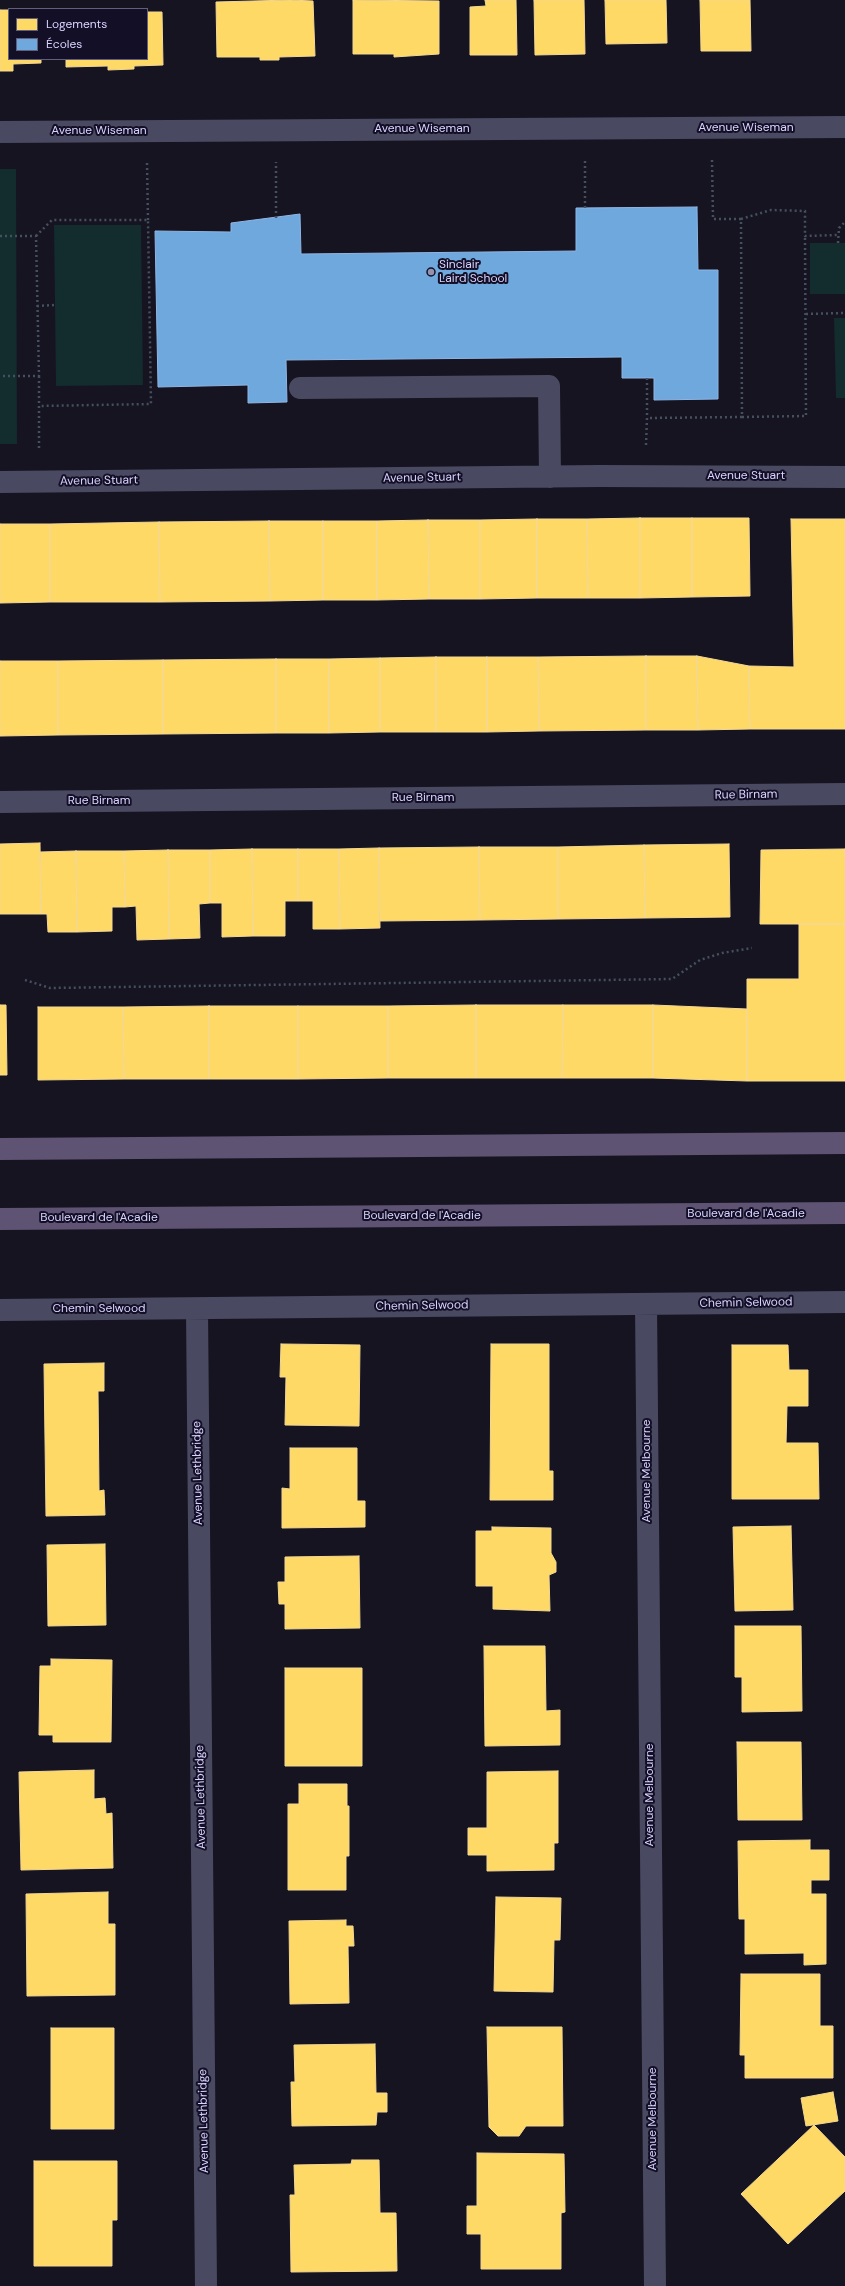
<!DOCTYPE html>
<meta charset="utf-8">
<style>
body{margin:0}
#map{position:relative;width:845px;height:2286px;overflow:hidden;background:#161421;font-family:"DM Sans",sans-serif}
canvas{display:block}
.legend{position:absolute;left:8px;top:8px;width:140px;height:52px;box-sizing:border-box;background:#130f26;border:1px solid #625e7d;margin:0;padding:5px 7px;list-style:none;font-size:12px;color:#d9d4ff}
.legend li{display:flex;align-items:center;gap:8px;height:20px}
.legend b{width:20px;border:1px solid #625e7d}
</style>
<div id="map">
<canvas width="845" height="2286"></canvas>
<ul class="legend">
<li><b style="height:11px;background:#ffd966"></b>Logements</li>
<li><b style="height:11px;background:#6fa8dc"></b>Écoles</li>
</ul>
</div>
<script>
const c = document.querySelector('canvas').getContext('2d');
c.lineJoin = 'round';
function fill(path, color) { c.fillStyle = color; c.fill(path, 'evenodd'); }
const poly = rows => new Path2D(rows.map(r => 'M' + r).join(''));
function stroke(path, color, width, dash) { c.strokeStyle = color; c.lineWidth = width; c.lineCap = dash ? 'butt' : 'round'; c.setLineDash(dash || []); c.stroke(path); }
function label(font, color, halo, rows, align = 'center') {
  c.font = font + ' "DM Sans",sans-serif'; c.lineWidth = 4; c.setLineDash([]); c.textBaseline = 'middle'; c.strokeStyle = halo; c.fillStyle = color; for (const [text, x, y, turn = 0] of rows) {
    c.save(); c.translate(x, y); c.rotate((+turn || 0) * Math.PI / 180); c.textAlign = isNaN(turn) ? turn : align; if (halo) c.strokeText(text, 0, 0); c.fillText(text, 0, 0); c.restore();
  }
}
const green = poly([
 [0,169,16,169,17,444,0,444],
 [54,225,141,225,143,385,56,386],
 [810,243,845,243,845,294,810,294],
 [834,318,845,318,845,398,836,398]
]);
const homes = poly([
 [290,0,313,1,315,56,279,57,279,60,260,60,260,57,217,57,216,2,290,0],
 [353,0,439,1,439,54,394,57,394,54,353,54,353,0],
 [485,0,516,0,517,55,470,55,470,7,486,6,485,0],
 [534,0,584,0,585,54,535,55,534,0],
 [605,0,666,0,667,43,606,44,605,0],
 [700,0,750,0,751,51,701,51,700,0],
 [0,10,9,10,9,59,41,59,41,63,13,64,13,71,0,71,0,10],
 [147,12,162,12,163,65,134,66,134,69,108,70,108,66,66,67,66,59,147,59,147,12],
 [640,518,692,518,692,597,640,598,640,518],
 [640,518,640,598,588,598,587,519,640,518],
 [692,518,749,518,750,596,692,597,692,518],
 [537,519,537,598,480,599,480,520,537,519],
 [537,519,587,519,588,598,537,598,537,519],
 [791,519,845,519,845,729,750,729,749,666,794,667,791,519],
 [428,520,480,520,480,599,429,599,428,520],
 [428,520,429,599,377,600,377,521,428,520],
 [269,521,323,521,323,600,270,601,269,521],
 [269,521,270,601,160,602,159,522,269,521],
 [323,521,377,521,377,600,323,600,323,521],
 [159,522,160,602,50,602,50,524,159,522],
 [0,524,50,524,50,602,0,603,0,524],
 [646,656,646,730,539,731,538,657,646,656],
 [646,656,697,656,698,730,646,730,646,656],
 [697,656,749,666,750,729,698,730,697,656],
 [436,657,436,732,380,732,380,658,436,657],
 [436,657,487,657,487,732,436,732,436,657],
 [487,657,538,657,539,731,487,732,487,657],
 [380,658,380,732,329,733,329,659,380,658],
 [276,659,276,733,163,734,163,660,276,659],
 [276,659,329,659,329,733,276,733,276,659],
 [163,660,163,734,58,735,58,661,163,660],
 [0,661,58,661,58,735,0,736,0,661],
 [40,843,41,914,0,914,0,844,40,843],
 [729,844,730,917,645,918,644,845,729,844],
 [644,845,645,918,558,919,558,847,644,845],
 [479,847,558,847,558,919,480,920,479,847],
 [479,847,480,920,380,921,379,848,479,847],
 [379,848,380,928,340,929,339,849,379,848],
 [252,849,253,936,222,937,222,903,210,903,210,850,252,849],
 [252,849,298,849,298,901,285,901,285,936,253,936,252,849],
 [298,849,339,849,340,929,313,929,313,901,298,901,298,849],
 [845,849,845,924,760,924,761,850,845,849],
 [168,850,169,939,137,940,136,906,125,907,124,851,168,850],
 [168,850,210,850,210,903,199,904,200,938,169,939,168,850],
 [76,851,77,932,48,932,47,914,41,914,40,852,76,851],
 [76,851,124,851,125,907,112,907,112,931,77,932,76,851],
 [799,924,845,924,845,1081,747,1081,747,979,799,979,799,924],
 [0,1005,6,1005,7,1075,0,1075,0,1005],
 [476,1005,476,1078,388,1078,388,1006,476,1005],
 [476,1005,563,1005,562,1078,476,1078,476,1005],
 [563,1005,653,1005,653,1078,562,1078,563,1005],
 [653,1005,747,1009,747,1081,653,1078,653,1005],
 [209,1006,209,1079,124,1079,123,1007,209,1006],
 [209,1006,298,1006,298,1079,209,1079,209,1006],
 [298,1006,388,1006,388,1078,298,1079,298,1006],
 [38,1007,123,1007,124,1079,38,1080,38,1007],
 [281,1344,360,1345,359,1426,285,1425,286,1377,280,1377,281,1344],
 [491,1344,549,1344,549,1471,553,1471,553,1500,490,1500,491,1344],
 [732,1345,788,1345,789,1370,808,1370,808,1406,787,1406,786,1443,818,1443,819,1499,732,1499,732,1345],
 [104,1363,104,1391,98,1391,99,1491,104,1490,105,1515,46,1516,44,1364,104,1363],
 [290,1448,357,1448,357,1501,365,1501,365,1527,282,1528,282,1488,290,1489,290,1448],
 [791,1526,793,1610,735,1611,733,1527,791,1526],
 [492,1527,551,1528,551,1553,556,1562,556,1572,549,1575,550,1611,493,1609,493,1586,476,1586,476,1531,492,1531,492,1527],
 [105,1544,106,1625,48,1626,47,1545,105,1544],
 [359,1556,360,1628,285,1629,285,1604,279,1604,278,1582,285,1582,285,1557,359,1556],
 [735,1626,801,1626,802,1711,742,1712,742,1677,735,1677,735,1626],
 [484,1646,545,1646,546,1711,560,1710,560,1745,485,1746,484,1646],
 [51,1659,112,1660,111,1742,53,1742,53,1735,39,1735,40,1666,51,1666,51,1659],
 [285,1668,362,1668,362,1766,285,1766,285,1668],
 [737,1742,801,1742,802,1820,738,1820,737,1742],
 [94,1770,94,1799,105,1798,106,1814,112,1813,113,1868,21,1870,19,1772,94,1770],
 [558,1771,558,1843,554,1843,554,1870,487,1871,487,1855,468,1855,468,1828,487,1828,487,1772,558,1771],
 [299,1784,347,1784,347,1806,349,1806,349,1856,346,1856,346,1890,288,1890,288,1804,299,1804,299,1784],
 [810,1840,810,1850,829,1850,829,1880,811,1880,811,1894,826,1894,826,1964,804,1965,804,1953,745,1954,745,1919,739,1919,738,1841,810,1840],
 [108,1892,108,1924,115,1924,115,1995,27,1996,26,1894,108,1892],
 [496,1897,561,1898,560,1940,554,1940,553,1992,494,1991,496,1897],
 [346,1920,346,1926,353,1926,354,1946,348,1946,349,2003,290,2004,289,1921,346,1920],
 [741,1974,820,1974,820,2026,833,2026,833,2078,745,2078,745,2055,740,2055,741,1974],
 [487,2027,562,2027,563,2126,526,2126,519,2136,498,2136,489,2127,487,2027],
 [51,2028,114,2028,114,2129,51,2129,51,2028],
 [375,2044,376,2093,387,2093,387,2112,377,2112,376,2125,292,2126,291,2082,295,2082,294,2045,375,2044],
 [833,2092,838,2121,806,2126,801,2098,833,2092],
 [814,2125,845,2157,845,2191,788,2244,741,2194,814,2125],
 [477,2153,564,2154,565,2212,561,2213,561,2269,481,2269,481,2234,467,2234,467,2206,477,2206,477,2153],
 [352,2160,379,2160,380,2213,396,2213,397,2271,291,2272,290,2195,295,2195,294,2165,351,2164,352,2160],
 [34,2161,117,2161,117,2220,112,2220,112,2266,34,2266,34,2161]
]);
const schools = poly([
 [697,207,698,270,718,270,718,399,654,400,654,378,622,378,622,357,286,360,287,402,248,403,248,385,158,387,155,231,231,232,231,223,300,214,301,254,576,251,576,208,697,207]
]);
const path = poly([
 [147,163,148,220],
 [585,208,585,161],
 [276,218,276,162],
 [741,219,771,210,805,211,805,236,838,235],
 [0,236,36,236,39,376,0,376],
 [36,236,52,220,148,220,151,404,39,406],
 [838,243,839,228,845,222],
 [37,306,55,305],
 [806,314,845,313],
 [39,376,39,449],
 [647,378,647,418],
 [742,417,806,416,805,236],
 [646,445,647,418,742,417,741,219,713,219,712,160],
 [25,980,50,988,672,979,700,960,722,953,752,948]
]);
const minor = poly([
 [0,132,845,127],
 [300,388,549,386,550,477],
 [0,482,599,476,845,477],
 [0,802,845,794],
 [646,1304,655,2286],
 [197,1309,206,2286],
 [0,1310,845,1302]
]);
const major = poly([
 [0,1149,845,1143],
 [0,1219,845,1213]
]);
const markers = [
 [431,272,4,"#9591b1"]
];
const streetNames = [
 ["Avenue Wiseman",746,128],
 ["Avenue Wiseman",422,129],
 ["Avenue Wiseman",99,131],
 ["Avenue Stuart",746,476],
 ["Avenue Stuart",422,478,-1],
 ["Avenue Stuart",99,481,-1],
 ["Rue Birnam",746,795,-1],
 ["Rue Birnam",423,798],
 ["Rue Birnam",99,801],
 ["Boulevard de l'Acadie",746,1214],
 ["Boulevard de l'Acadie",422,1216],
 ["Boulevard de l'Acadie",99,1218],
 ["Chemin Selwood",746,1303,-1],
 ["Chemin Selwood",422,1306,-1],
 ["Chemin Selwood",99,1309],
 ["Avenue Melbourne",647,1471,-90],
 ["Avenue Lethbridge",198,1473,-91],
 ["Avenue Melbourne",650,1795,-90],
 ["Avenue Lethbridge",201,1797,-91],
 ["Avenue Melbourne",653,2119,-90],
 ["Avenue Lethbridge",204,2121,-91]
];
const poiNames = [
 ["Sinclair",439,265],
 ["Laird School",439,279]
];
fill(green, '#132c2d');
fill(homes, '#ffd966');
stroke(homes, '#f4d894', 1);
fill(schools, '#6fa8dc');
stroke(schools, '#8fb5e6', 1);
stroke(path, '#44505f', 2.5, [2, 3]);
stroke(minor, '#4a4962', 22);
stroke(major, '#5e5373', 22);
for (const [x, y, r, color] of markers) { const dot = new Path2D(); dot.arc(x, y, r, 0, 2 * Math.PI); c.fillStyle = color; c.fill(dot); stroke(dot, '#130f26', 1.5); }
label('12px', '#d9d4ff', '#130f26', streetNames);
label('12px', '#d9d4ff', '#130f26', poiNames, 'left');
</script>
